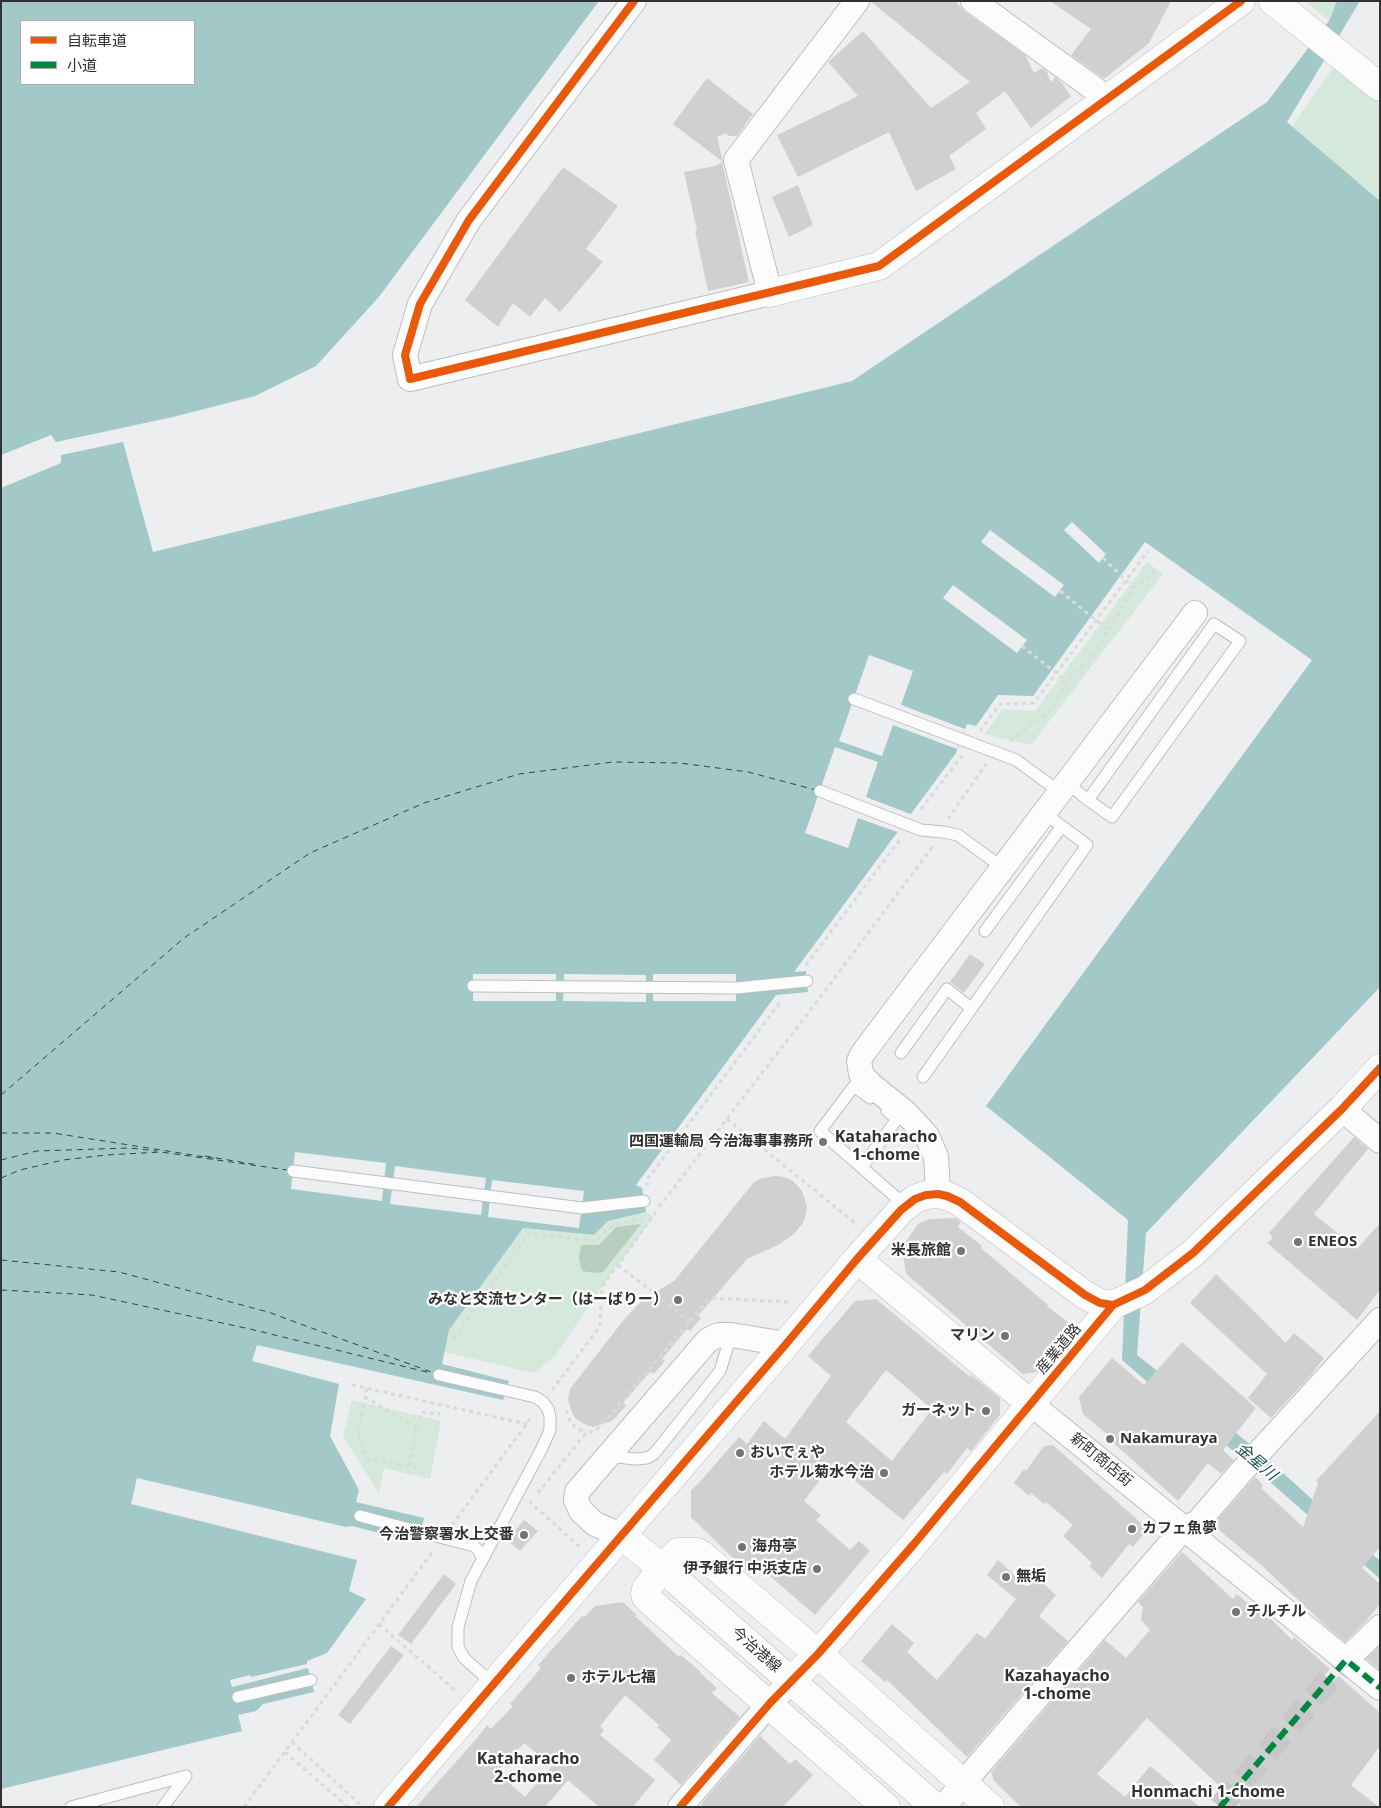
<!DOCTYPE html>
<meta charset="utf-8">
<style>
body{margin:0}
#map{position:relative;width:1381px;height:1808px;overflow:hidden;background:#edeef0;font-family:"Open Sans","Noto Sans JP",sans-serif}
canvas{display:block}
.frame{position:absolute;inset:0;border:2px solid #323233;pointer-events:none}
.legend{position:absolute;left:20px;top:20px;width:175px;height:65px;box-sizing:border-box;background:#fff;border:1px solid #adadad;margin:0;padding:6px 9px;list-style:none;font-size:15px;color:#323233}
.legend li{display:flex;align-items:center;gap:10px;height:25px}
.legend b{width:25px;border:1px solid #adadad}
</style>
<div id="map">
<canvas width="1381" height="1808"></canvas>
<div class="frame"></div>
<ul class="legend">
<li><b style="height:6px;background:#e8590c"></b>自転車道</li>
<li><b style="height:6px;background:#00873e"></b>小道</li>
</ul>
</div>
<script>
const c = document.querySelector('canvas').getContext('2d');
c.lineJoin = 'round';
function fill(path, color) { c.fillStyle = color; c.fill(path, 'evenodd'); }
const poly = rows => new Path2D(rows.map(r => 'M' + r).join(''));
function stroke(path, color, width, dash) { c.strokeStyle = color; c.lineWidth = width; c.lineCap = dash ? 'butt' : 'round'; c.setLineDash(dash || []); c.stroke(path); }
function label(font, color, halo, rows, align = 'center') {
  c.font = font + ' "Open Sans","Noto Sans JP",sans-serif'; c.lineWidth = 4.5; c.setLineDash([]); c.textBaseline = 'middle'; c.strokeStyle = halo; c.fillStyle = color; for (const [text, x, y, turn = 0] of rows) {
    c.save(); c.translate(x, y); c.rotate((+turn || 0) * Math.PI / 180); c.textAlign = isNaN(turn) ? turn : align; if (halo) c.strokeText(text, 0, 0); c.fillText(text, 0, 0); c.restore();
  }
}
const green = poly([
 [1305,1,1337,1,1329,21],
 [1336,64,1380,103,1380,201,1292,126],
 [1147,562,1163,574,1031,745,985,734,1002,709,1035,711],
 [646,1212,653,1217,602,1287,555,1356,534,1373,444,1352,449,1330,523,1228,594,1235,608,1221],
 [352,1400,441,1421,430,1479,384,1468,379,1493,343,1436]
]);
const forest = poly([
 [641,1224,603,1272,595,1273,582,1271,579,1259,581,1245,599,1245,616,1227]
]);
const water = poly([
 [1,1,599,1,378,298,316,366,255,396,173,417,56,442,51,435,1,455],
 [21,21,194,21,194,84,21,84],
 [1337,1,1360,1,1287,122,1380,201,1380,987,1146,1233,1137,1355,1260,1452,1380,1561,1380,1579,1251,1465,1160,1393,1122,1360,1128,1220,986,1106,1312,660,1145,542,1033,696,998,695,976,726,967,724,956,753,794,972,806,971,808,992,776,995,636,1185,642,1188,646,1212,608,1221,594,1235,523,1228,449,1330,442,1364,509,1381,503,1400,257,1345,252,1361,339,1384,330,1436,359,1490,356,1502,424,1518,418,1543,352,1526,346,1527,137,1478,131,1504,357,1560,349,1591,366,1599,327,1653,307,1661,307,1664,251,1677,250,1675,230,1680,232,1687,308,1668,314,1692,263,1704,256,1711,238,1715,242,1731,1,1789,1,488,61,463,61,455,123,442,153,552,852,381,1267,102,1329,21]
]);
const pier = poly([
 [1072,522,1106,554,1099,563,1064,530],
 [990,530,1064,585,1055,597,981,542],
 [953,585,1027,640,1017,653,943,598],
 [869,655,913,671,901,705,965,729,957,749,893,725,882,756,839,741],
 [835,747,878,762,866,797,913,815,900,833,858,818,848,848,805,833],
 [473,974,556,974,556,1001,473,1001],
 [564,974,646,975,646,1002,563,1001],
 [653,974,736,974,736,1001,653,1001],
 [295,1152,386,1163,382,1201,291,1189],
 [395,1166,486,1178,481,1215,390,1204],
 [492,1180,584,1191,579,1228,488,1217]
]);
const ferry = poly([
 [1,1095,184,938,310,853,424,803,519,774,613,762,680,763,748,772,816,790],
 [1,1133,53,1133,218,1159],
 [205,1156,258,1165],
 [1,1160,37,1151,129,1148,157,1151],
 [1,1178,20,1170,63,1160,106,1155,161,1152,287,1170],
 [1,1260,119,1272,268,1312,434,1373],
 [1,1290,92,1295,250,1329,431,1373]
]);
const building = poly([
 [870,1,955,1,965,12,1025,55,1034,73,1042,68,1047,72,1051,82,1055,77,1062,83,1071,96,1031,128,1005,91,976,113,986,129,949,156,956,169,916,191,889,132,798,177,777,135,858,96,828,62,863,31,931,108,970,82],
 [1050,1,1171,1,1149,43,1104,79,1071,55,1091,29],
 [707,78,753,114,737,136,728,136,727,133,717,137,723,162,673,124],
 [722,162,749,282,708,291,695,231,697,230,684,172,715,166],
 [563,167,618,206,586,249,603,262,560,312,545,298,530,317,513,303,498,327,465,300],
 [798,185,813,225,789,237,772,197],
 [970,954,985,964,964,993,950,982],
 [1354,1137,1368,1149,1314,1214,1357,1249,1380,1223,1380,1290,1357,1320,1267,1243,1273,1238,1269,1233],
 [775,1176,784,1177,793,1181,802,1191,807,1206,806,1215,803,1223,794,1234,780,1244,747,1259,698,1316,701,1318,690,1331,687,1329,662,1359,665,1361,654,1374,650,1372,623,1403,626,1406,612,1421,593,1427,584,1424,575,1418,571,1410,568,1399,570,1389,626,1317,641,1302,675,1280,754,1182,762,1178],
 [956,1218,961,1222,958,1227,982,1246,981,1248,1048,1305,1047,1306,1069,1323,1070,1332,1037,1372,1023,1374,906,1274,902,1247,918,1224,930,1219],
 [1216,1274,1286,1343,1294,1333,1324,1358,1312,1374,1271,1418,1248,1398,1267,1374,1190,1303],
 [876,1299,970,1377,971,1375,1000,1398,1000,1415,971,1451,967,1448,947,1474,944,1472,903,1520,833,1463,804,1501,821,1515,816,1520,850,1550,859,1541,870,1551,815,1615,756,1564,748,1573,691,1517,691,1490,698,1484,739,1437,747,1444,764,1421,785,1439,831,1376,808,1356,855,1301],
 [886,1370,932,1409,892,1461,846,1422],
 [1182,1342,1256,1408,1223,1450,1234,1460,1221,1474,1208,1463,1178,1501,1108,1438,1109,1436,1083,1414,1079,1397,1112,1358,1144,1385],
 [1380,1411,1380,1547,1362,1568,1380,1584,1380,1604,1366,1621,1345,1642,1327,1627,1261,1565,1213,1525,1255,1477,1263,1485,1261,1488,1303,1527,1318,1483,1316,1481],
 [1053,1445,1148,1529,1133,1547,1129,1544,1102,1578,1089,1566,1092,1563,1063,1536,1073,1525,1046,1502,1044,1504,1031,1493,1029,1496,1014,1483,1024,1469,1026,1471,1044,1446],
 [524,1520,538,1531,520,1551,507,1540],
 [1182,1552,1233,1599,1237,1594,1258,1612,1261,1609,1292,1640,1294,1637,1330,1669,1318,1684,1323,1689,1339,1676,1380,1713,1380,1746,1351,1785,1379,1807,1242,1807,1147,1718,1097,1774,1125,1797,1150,1766,1200,1807,1021,1807,994,1781,991,1772,1105,1640,1126,1658,1150,1630,1141,1620,1143,1607,1138,1602],
 [998,1560,1027,1587,1036,1577,1056,1595,1039,1616,1068,1641,967,1757,887,1680,885,1682,861,1661,892,1624,914,1643,907,1652,937,1680,977,1633,985,1639,1016,1599,987,1575],
 [444,1574,456,1584,411,1644,398,1635],
 [623,1602,637,1615,635,1616,679,1657,681,1655,701,1672,700,1673,717,1688,712,1693,740,1717,681,1785,654,1760,671,1740,657,1727,659,1725,625,1695,600,1726,604,1730,600,1735,655,1780,633,1807,599,1807,568,1780,545,1807,416,1807,478,1737,487,1725,491,1729,513,1706,510,1704,541,1668,538,1665,582,1616,584,1617,595,1606],
 [524,1743,552,1766,525,1797,497,1772],
 [391,1646,404,1655,350,1724,338,1715],
 [1380,1646,1380,1670,1366,1659],
 [760,1736,790,1764,795,1759,813,1775,783,1807,703,1807,701,1804]
]);
const streetTunnel = poly([
 [1220,1807,1346,1660]
]);
const path = poly([
 [1103,558,1134,588],
 [1060,591,1108,630],
 [1022,646,1066,681],
 [980,731,1000,704,1034,703,1148,551],
 [1010,741,1053,708,1066,681,1090,660,1134,588,1157,569],
 [921,809,962,756],
 [948,819,986,764],
 [806,965,898,842,904,841],
 [727,1119,856,1224],
 [648,1186,646,1181,781,1001],
 [659,1207,822,995,933,846],
 [618,1265,690,1321],
 [453,1339,528,1234,596,1241,613,1225,643,1219],
 [352,1385,527,1424],
 [367,1388,358,1434,366,1458,414,1467,422,1473],
 [552,1390,600,1326,602,1287,656,1212],
 [365,1397,418,1428],
 [566,1410,571,1424,586,1433],
 [409,1466,421,1412,440,1414],
 [538,1493,586,1433,595,1431,607,1419,710,1298,790,1302,791,1301],
 [531,1501,530,1502,580,1547],
 [452,1525,533,1415],
 [379,1624,457,1692],
 [292,1742,363,1807],
 [285,1752,348,1807],
 [244,1807,434,1550]
]);
const lane = poly([
 [854,699,1016,760,1060,792],
 [1067,783,1088,800,1214,624,1240,641,1112,817,1088,800],
 [820,791,921,830,943,832,958,835,1003,868],
 [985,931,1062,826],
 [473,986,736,988,807,981],
 [901,1053,947,989,971,1008],
 [923,1077,1087,845,1044,813],
 [870,1098,854,1086,820,1131,906,1206],
 [862,1167,897,1119,887,1111],
 [293,1171,582,1208,644,1201],
 [439,1375,535,1397,543,1402,548,1409,550,1417,550,1430,541,1450,471,1581,458,1627,458,1647,464,1658,493,1684],
 [609,1456,635,1459,647,1458,654,1454,720,1371,731,1335],
 [360,1516,474,1546,480,1552,482,1560],
 [238,1697,311,1680],
 [71,1807,186,1776,163,1807]
]);
const street = poly([
 [634,1,469,220,420,304,405,355,410,379,770,293,736,160,857,1],
 [973,1,1107,98],
 [1342,1109,1380,1141],
 [938,1194,936,1157,927,1136,906,1113,871,1085,861,1074,859,1061,863,1053,1195,613],
 [1031,1404,1380,1688],
 [621,1535,595,1524,581,1511,576,1500,577,1492,708,1340,719,1335,731,1335,786,1344],
 [1346,1660,1380,1627],
 [680,1807,771,1702,791,1681],
 [944,1807,963,1783,1184,1528,1197,1523,1242,1471,1380,1320]
]);
const secondary = poly([
 [1273,1,1380,87],
 [770,293,879,266,1241,1],
 [857,1259,1031,1404],
 [791,1681,818,1654,914,1544,1113,1305,1145,1290,1193,1253,1342,1109,1380,1068],
 [388,1807,786,1344,857,1259,901,1210,915,1199,926,1195,938,1194,947,1196,960,1202,1085,1295,1100,1303,1113,1305]
]);
const primary = poly([
 [621,1535,662,1568,935,1807],
 [886,1807,650,1601,645,1595,646,1589,662,1568,678,1552,697,1552,702,1555,818,1654,990,1807]
]);
const quiet = poly([
 [1220,1807,1346,1660,1380,1688]
]);
const cycleway = poly([
 [634,1,469,220,420,304,405,355,410,379,879,266,1241,1],
 [388,1807,786,1344,857,1259,901,1210,915,1199,926,1195,938,1194,947,1196,960,1202,1085,1295,1100,1303,1113,1305],
 [680,1807,771,1702,818,1654,914,1544,1113,1305,1145,1290,1193,1253,1342,1109,1380,1068]
]);
const markers = [
 [823,1142,5,"#737475"],
 [1298,1242,5,"#737475"],
 [961,1251,5,"#737475"],
 [678,1300,5,"#737475"],
 [1005,1336,5,"#737475"],
 [986,1411,5,"#737475"],
 [1110,1439,5,"#737475"],
 [740,1453,5,"#737475"],
 [884,1473,5,"#737475"],
 [1132,1529,5,"#737475"],
 [524,1535,5,"#737475"],
 [742,1547,5,"#737475"],
 [817,1569,5,"#737475"],
 [1006,1577,5,"#737475"],
 [1236,1612,5,"#737475"],
 [571,1678,5,"#737475"]
];
const poiNames = [
 ["四国運輸局 今治海事事務所",813,1142],
 ["ENEOS",1308,1242,"left"],
 ["米長旅館",951,1251],
 ["みなと交流センター（はーばりー）",668,1300],
 ["マリン",995,1336],
 ["ガーネット",976,1411],
 ["Nakamuraya",1120,1439,"left"],
 ["おいでぇや",750,1453,"left"],
 ["ホテル菊水今治",874,1473],
 ["カフェ魚夢",1142,1529,"left"],
 ["今治警察署水上交番",514,1535],
 ["海舟亭",752,1547,"left"],
 ["伊予銀行 中浜支店",807,1569],
 ["無垢",1016,1577,"left"],
 ["チルチル",1246,1612,"left"],
 ["ホテル七福",581,1678,"left"]
];
const streetNames = [
 ["産業道路",1059,1349,-50],
 ["新町商店街",1101,1460,39],
 ["今治港線",756,1650,41]
];
const neighbourhoodNames = [
 ["Kataharacho",886,1137],
 ["1-chome",886,1155],
 ["Kazahayacho",1057,1676],
 ["1-chome",1057,1694],
 ["Kataharacho",528,1759],
 ["2-chome",528,1777],
 ["Honmachi 1-chome",1208,1792]
];
const waterNames = [
 ["金星川",1256,1462,40]
];
fill(green, '#d4e8dc');
fill(forest, '#b8cec1');
fill(water, '#a2c8c8');
fill(pier, '#edeef0');
stroke(ferry, '#1d4d4d', 1, [6, 5]);
fill(building, '#d0d0d1');
stroke(streetTunnel, '#c8c8ca', 24, [24, 12]);
stroke(lane, '#bebec0', 13);
stroke(street, '#bebec0', 26);
stroke(secondary, '#bebec0', 29);
stroke(primary, '#bebec0', 29);
stroke(path, '#d9dada', 3, [4, 4]);
stroke(lane, '#fcfcfd', 11);
stroke(street, '#fcfcfd', 24);
stroke(secondary, '#fcfcfd', 28);
stroke(primary, '#fcfcfd', 28);
stroke(quiet, '#00873e', 6, [12, 6]);
stroke(cycleway, '#e8590c', 8);
for (const [x, y, r, color] of markers) { const dot = new Path2D(); dot.arc(x, y, r, 0, 2 * Math.PI); c.fillStyle = color; c.fill(dot); stroke(dot, '#fff', 2); }
label('bold 15px', '#323233', '#fff', poiNames, 'right');
label('15px', '#323233', '#fff', streetNames);
label('bold 16px', '#323233', '#fff', neighbourhoodNames);
label('italic 16px', '#1d4d4d', '#fff', waterNames);
</script>
